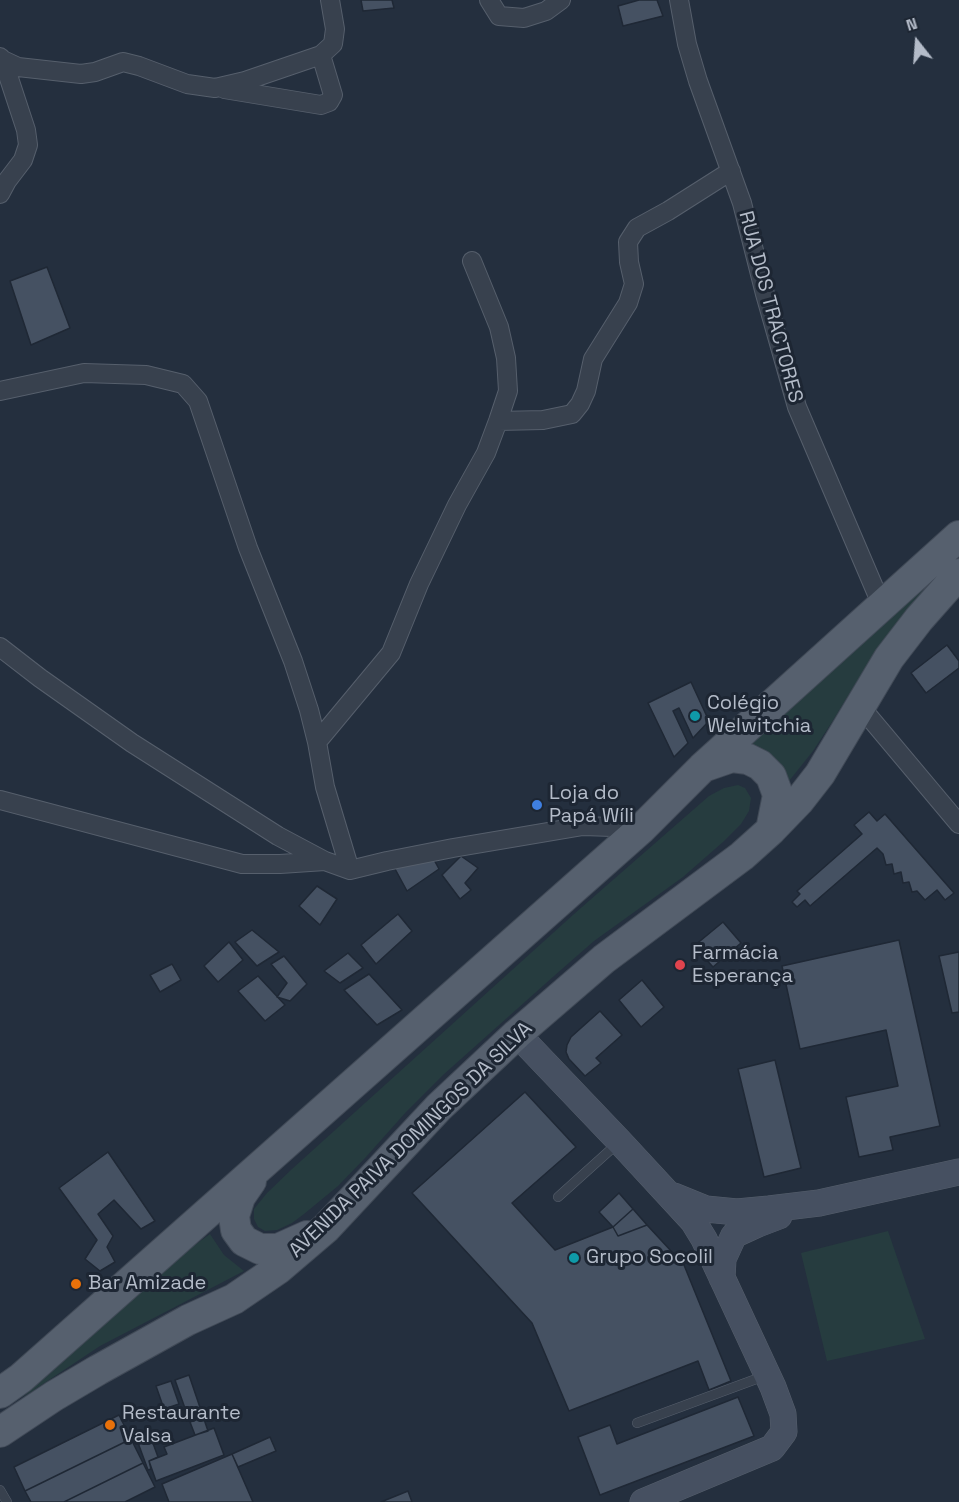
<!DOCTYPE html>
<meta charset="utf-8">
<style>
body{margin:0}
#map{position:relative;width:959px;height:1502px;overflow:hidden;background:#242f3e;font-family:"Space Grotesk",sans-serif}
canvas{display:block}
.north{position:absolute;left:887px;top:12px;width:60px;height:60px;-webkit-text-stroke:4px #1d2633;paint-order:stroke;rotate:343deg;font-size:16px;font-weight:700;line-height:24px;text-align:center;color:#b4bcc9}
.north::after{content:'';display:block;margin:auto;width:21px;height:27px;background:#b4bcc9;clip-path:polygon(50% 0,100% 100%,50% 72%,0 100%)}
</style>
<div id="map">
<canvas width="959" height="1502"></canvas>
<div class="north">N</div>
</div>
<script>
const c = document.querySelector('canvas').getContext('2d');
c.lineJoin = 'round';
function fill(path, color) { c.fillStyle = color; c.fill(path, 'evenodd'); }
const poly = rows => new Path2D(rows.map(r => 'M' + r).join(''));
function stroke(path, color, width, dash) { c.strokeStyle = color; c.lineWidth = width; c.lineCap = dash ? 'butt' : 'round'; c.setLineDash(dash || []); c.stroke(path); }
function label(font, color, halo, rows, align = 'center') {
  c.font = font + ' "Space Grotesk",sans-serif'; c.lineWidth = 6; c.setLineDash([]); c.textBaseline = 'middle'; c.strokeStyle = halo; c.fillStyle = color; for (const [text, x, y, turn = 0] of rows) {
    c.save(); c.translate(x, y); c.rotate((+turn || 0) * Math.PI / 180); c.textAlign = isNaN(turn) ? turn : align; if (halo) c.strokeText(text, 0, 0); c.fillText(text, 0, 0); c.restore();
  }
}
const green = poly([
 [935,575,872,657,832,722,813,751,789,781,749,745],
 [738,785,745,788,751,798,749,811,741,824,723,842,683,877,594,941,554,976,443,1075,406,1112,366,1157,338,1186,304,1214,292,1223,277,1230,265,1231,258,1227,254,1219,254,1209,267,1193,292,1169,574,914,709,796,724,788],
 [888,1231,925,1339,827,1361,801,1253],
 [210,1234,224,1255,244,1271,100,1346,22,1398,181,1255]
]);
const building = poly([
 [361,0,392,0,394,8,363,11,361,0],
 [639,0,657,0,663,16,623,26,618,6,639,0],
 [47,267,70,328,31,345,10,281,47,267],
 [947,645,959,661,959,668,926,693,911,673,947,645],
 [691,682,709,721,693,738,679,708,673,711,688,743,674,757,648,703,691,682],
 [869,812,877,821,885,814,954,893,945,900,937,890,925,900,917,891,912,892,909,882,903,883,901,872,894,874,892,864,886,865,883,854,877,848,810,906,805,900,797,907,792,902,800,894,797,891,862,834,854,825,869,812],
 [432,856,439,869,407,891,394,867,432,856],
 [461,856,478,868,465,883,471,890,460,899,442,875,461,856],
 [317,886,337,899,320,925,299,906,317,886],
 [398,914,412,931,376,964,361,945,398,914],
 [723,922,741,943,713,967,694,946,723,922],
 [252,930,279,952,257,966,235,942,252,930],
 [899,940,940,1126,890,1137,893,1150,859,1157,846,1097,898,1086,886,1030,800,1049,782,966,899,940],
 [229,942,243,960,218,982,204,966,229,942],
 [959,952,959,1012,952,1013,939,956,959,952],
 [348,953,363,968,340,983,324,971,348,953],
 [284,956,307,984,290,1001,277,997,287,983,271,964,284,956],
 [172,964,181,980,160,992,150,975,172,964],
 [369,974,402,1010,377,1025,344,990,369,974],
 [258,976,285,1005,265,1021,238,991,258,976],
 [642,980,664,1007,641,1027,619,1000,642,980],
 [600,1011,622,1035,596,1058,601,1063,585,1076,569,1059,566,1052,567,1045,571,1037,600,1011],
 [775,1060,801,1168,764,1177,738,1069,775,1060],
 [525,1092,576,1147,512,1203,555,1250,613,1227,618,1236,647,1225,684,1265,731,1381,709,1390,698,1361,569,1411,532,1323,412,1193,525,1092],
 [108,1152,155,1221,141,1229,114,1200,98,1214,113,1236,107,1247,115,1262,100,1271,85,1259,97,1240,59,1188,108,1152],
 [619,1193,633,1209,613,1227,599,1212,619,1193],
 [633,1209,647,1225,618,1236,613,1227,633,1209],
 [189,1375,208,1431,195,1435,190,1422,196,1420,193,1412,187,1414,175,1380,189,1375],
 [171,1381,179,1404,164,1409,156,1386,171,1381],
 [738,1397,754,1436,600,1495,578,1437,610,1425,617,1444,738,1397],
 [119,1415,131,1439,25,1491,14,1467,119,1415],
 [214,1428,224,1455,156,1481,149,1461,167,1454,164,1447,214,1428],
 [150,1435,158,1457,149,1461,151,1469,148,1470,137,1440,150,1435],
 [270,1437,276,1451,238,1467,232,1454,270,1437],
 [131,1439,143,1463,64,1502,31,1502,25,1491,131,1439],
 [232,1454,253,1502,169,1502,162,1484,232,1454],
 [143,1463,155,1487,125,1502,64,1502,143,1463],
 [408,1491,412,1502,381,1502,408,1491]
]);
const lane = poly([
 [558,1197,618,1143],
 [637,1423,767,1375],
 [0,1490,7,1502]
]);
const street = poly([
 [489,0,499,16,524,18,546,11,561,0],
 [679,0,687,44,698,81,742,203,765,294,797,407,882,606],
 [0,57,3,60,18,67,81,74,95,72,123,62,139,66,187,84,215,88,245,81,321,55,333,44,335,29,330,0],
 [224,89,321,105,329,102,333,95,321,55],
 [0,194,7,181,23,160,28,145,26,130,3,60],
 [0,391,84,373,146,375,183,384,198,401,248,548,293,661,309,710,317,742,325,787,350,870],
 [498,421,543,420,572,414,580,404,586,391,593,359,628,303,634,284,629,262,628,242,637,228,668,211,731,171],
 [0,647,40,678,132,743,278,836,325,861,350,870,387,861,453,848,583,826,642,828],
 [860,706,959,824],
 [317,742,391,653,419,584,457,505,486,453,498,421,508,391,506,358,499,327,472,261],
 [0,800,242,864,280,864,325,861]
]);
const secondary = poly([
 [517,1034,620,1142,693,1221,704,1239,773,1387,783,1414,784,1432,772,1448,643,1502],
 [674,1196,706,1209,737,1212,769,1209,819,1203,959,1172],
 [722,1278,723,1259,734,1235,758,1224,779,1216]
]);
const primary = poly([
 [706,766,732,757,748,759,760,765,771,776,778,795,771,830],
 [251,1181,240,1197,234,1216,236,1230,244,1241,260,1249,278,1249,307,1236],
 [0,1393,21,1378,642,828,702,768,959,536],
 [0,1432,54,1396,98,1370,188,1320,234,1299,278,1269,326,1228,439,1107,517,1034,604,959,742,856,771,830,799,801,820,774,889,658,919,619,959,574]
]);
const markers = [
 [695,716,6,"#0f9aa8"],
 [537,805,6,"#3f7fe0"],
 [680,965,6,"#e0444e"],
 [574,1258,6,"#0f9aa8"],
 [76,1284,6,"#e8710a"],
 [110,1425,6,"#e8710a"]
];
const streetNames = [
 ["RUA DOS TRACTORES",770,307,75],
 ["AVENIDA PAIVA DOMINGOS DA SILVA",411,1140,-44]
];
const poiNames = [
 ["Colégio",707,704],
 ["Welwitchia",707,727],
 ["Loja do",549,794],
 ["Papá Wíli",549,817],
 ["Farmácia",692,954],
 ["Esperança",692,977],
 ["Grupo Socolil",586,1258],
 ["Bar Amizade",88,1284],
 ["Restaurante",122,1414],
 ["Valsa",122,1437]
];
fill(green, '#263c3f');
fill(building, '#455162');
stroke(building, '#1f2835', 1.5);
stroke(lane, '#565f6c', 10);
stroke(street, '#565f6c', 20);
stroke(secondary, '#565f6c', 27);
stroke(primary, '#414a57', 32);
stroke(lane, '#38414e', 9);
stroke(street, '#38414e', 18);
stroke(secondary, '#465061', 26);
stroke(primary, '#56606e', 30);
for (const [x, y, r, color] of markers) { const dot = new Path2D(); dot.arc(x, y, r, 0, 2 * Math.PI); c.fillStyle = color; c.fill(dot); stroke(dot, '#1d2633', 2); }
label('20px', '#b4bcc9', '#1d2633', streetNames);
label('20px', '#b4bcc9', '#1d2633', poiNames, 'left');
</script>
